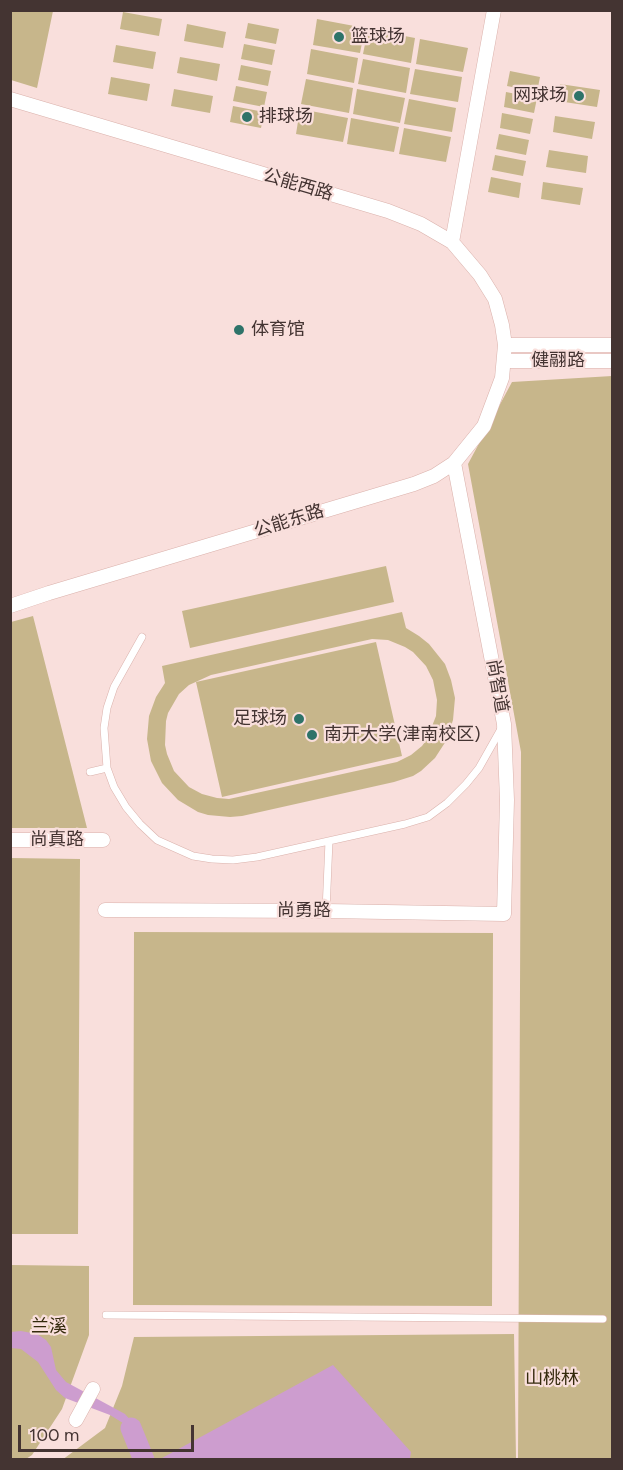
<!DOCTYPE html>
<meta charset="utf-8">
<style>
body{margin:0}
#map{position:relative;width:623px;height:1470px;overflow:hidden;background:#f9dfdc;font-family:Figtree,sans-serif}
canvas{display:block}
.frame{position:absolute;inset:0;border:12px solid #443432;pointer-events:none}
.scale{position:absolute;left:18px;top:1425px;width:176px;height:27px;box-sizing:border-box;border:3px solid #443432;border-top:0;padding-left:8px;font-size:18px;line-height:21px;white-space:nowrap;color:#443432;-webkit-text-stroke:4px #f9dfdc;paint-order:stroke}
</style>
<div id="map">
<canvas width="623" height="1470"></canvas>
<div class="frame"></div>
<div class="scale">100 m</div>
</div>
<script>
const c = document.querySelector('canvas').getContext('2d');
c.lineJoin = 'round';
function fill(path, color) { c.fillStyle = color; c.fill(path, 'evenodd'); }
const poly = rows => new Path2D(rows.map(r => 'M' + r).join(''));
function stroke(path, color, width, dash) { c.strokeStyle = color; c.lineWidth = width; c.lineCap = dash ? 'butt' : 'round'; c.setLineDash(dash || []); c.stroke(path); }
function label(font, color, halo, rows, align = 'center') {
  c.font = font + ' Figtree,"Noto Sans SC",sans-serif'; c.lineWidth = 4.5; c.setLineDash([]); c.textBaseline = 'middle'; c.strokeStyle = halo; c.fillStyle = color; for (const [text, x, y, turn = 0] of rows) {
    c.save(); c.translate(x, y); c.rotate((+turn || 0) * Math.PI / 180); c.textAlign = isNaN(turn) ? turn : align; if (halo) c.strokeText(text, 0, 0); c.fillText(text, 0, 0); c.restore();
  }
}
const green = poly([
 [10,11,53,11,37,88,11,80],
 [123,12,162,19,159,36,120,29],
 [317,19,365,28,360,53,313,45],
 [248,23,279,29,276,44,245,38],
 [187,24,226,32,223,48,184,41],
 [368,29,415,38,411,63,363,54],
 [420,39,468,48,463,72,416,64],
 [244,44,275,50,272,65,241,59],
 [116,45,156,52,153,69,113,62],
 [311,49,358,58,354,83,307,74],
 [180,57,220,64,217,81,177,73],
 [363,59,410,68,406,93,358,84],
 [241,65,271,71,268,86,238,80],
 [415,69,462,77,458,102,410,94],
 [510,71,540,77,537,92,507,86],
 [111,77,150,84,147,101,108,94],
 [306,79,353,88,349,113,301,104],
 [560,84,600,90,597,107,558,101],
 [236,86,267,92,264,107,233,101],
 [174,89,213,96,210,113,171,106],
 [357,89,405,98,400,123,353,114],
 [506,92,537,98,534,113,504,107],
 [409,99,456,108,452,132,404,124],
 [233,106,264,112,261,128,230,122],
 [300,109,348,118,343,142,296,134],
 [502,113,533,119,530,134,500,128],
 [555,116,595,122,592,139,553,132],
 [351,118,399,127,394,152,347,144],
 [404,128,451,137,446,162,399,154],
 [499,134,529,140,526,155,496,149],
 [549,150,588,156,586,173,546,167],
 [495,155,526,161,523,176,492,170],
 [491,177,521,183,519,198,488,192],
 [543,182,583,188,580,205,541,199],
 [612,376,612,1459,518,1459,521,752,468,464,512,382],
 [386,566,394,602,190,648,182,611],
 [402,612,406,628,419,636,429,644,445,664,451,680,455,698,453,720,446,741,435,758,421,771,413,776,394,782,242,816,230,817,208,815,198,812,178,800,162,783,151,761,147,739,149,716,156,697,165,683,162,666],
 [372,639,388,640,405,647,413,652,426,666,433,680,437,700,436,716,427,739,422,746,411,755,397,762,229,799,217,798,202,794,189,787,174,771,167,754,165,745,166,721,168,713,179,694,189,685,211,675],
 [33,616,87,828,11,828,11,622],
 [376,642,402,756,222,797,196,682],
 [11,858,80,859,78,1234,11,1234],
 [134,932,493,933,492,1306,133,1305],
 [11,1265,89,1266,89,1335,62,1409,32,1455,26,1459,11,1460],
 [514,1334,516,1459,62,1460,105,1428,122,1386,134,1337]
]);
const water = poly([
 [21,1331,37,1334,46,1340,51,1347,56,1370,66,1382,125,1414,133,1423,131,1428,110,1415,65,1398,56,1390,38,1362,21,1349,11,1348,11,1332],
 [333,1365,411,1452,410,1459,163,1459,162,1458]
]);
const river = poly([
 [131,1428,144,1460]
]);
const lane = poly([
 [142,637,114,687,107,708,104,728,107,768,114,787,126,807,140,824,157,840,193,856,212,859,233,860,257,857,405,824,428,817,447,803,466,784,479,768,501,729],
 [90,772,107,768],
 [326,911,329,841],
 [106,1315,603,1319]
]);
const street = poly([
 [10,99,388,211,421,224,452,242,480,275,495,299,502,325,505,345,502,378,484,426,454,463,434,476,414,484,49,593,10,606],
 [452,242,494,10],
 [505,345,612,345],
 [504,361,612,361],
 [10,840,103,840],
 [105,910,326,911,504,914,507,800,504,724,454,463],
 [76,1420,93,1389]
]);
const markers = [
 [339,37,6,"#2e7369"],
 [579,96,6,"#2e7369"],
 [247,117,6,"#2e7369"],
 [239,330,6,"#2e7369"],
 [299,719,6,"#2e7369"],
 [312,735,6,"#2e7369"]
];
const poiNames = [
 ["篮球场",351,37],
 ["网球场",567,96,"right"],
 ["排球场",259,117],
 ["体育馆",251,330],
 ["足球场",287,719,"right"],
 ["南开大学(津南校区)",324,735]
];
const streetNames = [
 ["公能西路",298,185,16],
 ["健翮路",558,361],
 ["公能东路",289,521,-17],
 ["尚智道",497,686,80],
 ["尚真路",57,840],
 ["尚勇路",304,911]
];
const parkNames = [
 ["兰溪",49,1327],
 ["山桃林",552,1379]
];
fill(green, '#c7b68b');
fill(water, '#cd9dcf');
stroke(river, '#cd9dcf', 21);
stroke(lane, '#dab1ab', 8);
stroke(street, '#dab1ab', 15);
stroke(lane, '#fff', 7);
stroke(street, '#fff', 14);
for (const [x, y, r, color] of markers) { const dot = new Path2D(); dot.arc(x, y, r, 0, 2 * Math.PI); c.fillStyle = color; c.fill(dot); stroke(dot, '#f9dfdc', 2); }
label('18px', '#443432', '#f9dfdc', poiNames, 'left');
label('18px', '#443432', '#f9dfdc', streetNames);
label('18px', '#342a0c', '#f9dfdc', parkNames);
</script>
